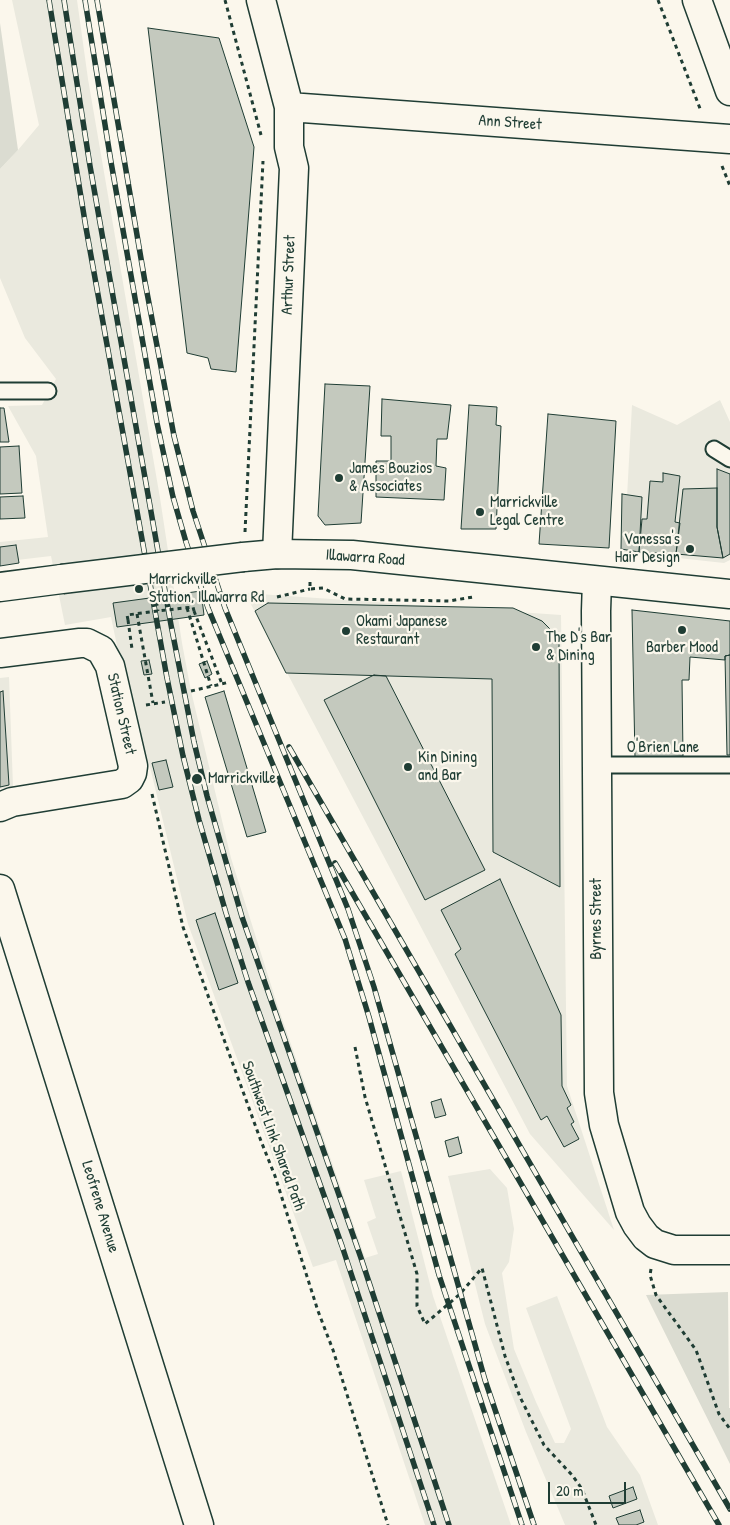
<!DOCTYPE html>
<style>
body{margin:0}
#map{position:relative;width:730px;height:1525px;overflow:hidden;background:#fbf7ec;font-family:"Patrick Hand",sans-serif}
canvas{display:block}
.scale{position:absolute;left:548px;top:1482px;width:78px;height:22px;box-sizing:border-box;border:2px solid #1f3d34;border-top:0;padding-left:6px;font-size:15px;line-height:18px;white-space:nowrap;color:#1f3d34;-webkit-text-stroke:4px #fbf7ec;paint-order:stroke}
</style>
<div id="map">
<canvas width="730" height="1525"></canvas>
<div class="scale">20 m</div>
</div>
<script>
const c = document.querySelector('canvas').getContext('2d');
c.lineJoin = 'round';
function fill(path, color) { c.fillStyle = color; c.fill(path, 'evenodd'); }
const poly = rows => new Path2D(rows.map(r => 'M' + r).join(''));
function stroke(path, color, width, dash) { c.strokeStyle = color; c.lineWidth = width; c.lineCap = dash ? 'butt' : 'round'; c.setLineDash(dash || []); c.stroke(path); }
function label(font, color, halo, rows, align = 'center') {
  c.font = font + ' "Patrick Hand",sans-serif'; c.lineWidth = 4.5; c.setLineDash([]); c.textBaseline = 'middle'; c.strokeStyle = halo; c.fillStyle = color; for (const [text, x, y, turn = 0] of rows) {
    c.save(); c.translate(x, y); c.rotate((+turn || 0) * Math.PI / 180); c.textAlign = isNaN(turn) ? turn : align; if (halo) c.strokeText(text, 0, 0); c.fillText(text, 0, 0); c.restore();
  }
}
const built = poly([
 [12,0,77,0,88,79,160,498,182,643,191,691,231,858,277,1004,365,1258,378,1254,367,1222,376,1218,364,1180,401,1171,433,1296,511,1525,425,1525,336,1260,313,1267,188,924,149,763,140,755,111,617,65,625,51,556,0,562,0,542,48,537,36,456,8,406,42,405,56,379,25,338,0,278,0,169,18,150,39,125],
 [720,400,730,422,730,560,724,563,624,552,632,405,677,425],
 [245,593,561,615,567,1086,614,1230,530,1134],
 [9,677,13,787,0,789,0,678],
 [490,1169,507,1188,514,1229,509,1262,502,1273,514,1349,536,1402,555,1443,564,1443,571,1429,526,1308,557,1296,607,1427,640,1475,658,1525,565,1525,526,1432,485,1324,448,1176]
]);
const green = poly([
 [0,23,18,150,0,169],
 [728,1292,729,1408,730,1408,730,1464,646,1295]
]);
const building = poly([
 [148,28,219,38,254,147,236,372,211,369,208,358,187,353,148,28],
 [325,384,370,386,361,523,325,525,318,516,325,384],
 [382,399,451,405,447,439,437,439,436,466,446,468,444,500,376,497,376,461,391,461,391,436,381,436,382,399],
 [469,405,497,407,496,425,501,426,496,529,461,529,469,405],
 [0,408,4,408,9,442,0,442,0,408],
 [548,414,616,421,609,548,539,544,548,414],
 [19,446,22,493,0,494,0,447,19,446],
 [717,469,730,474,730,554,723,558,717,527,717,469],
 [663,473,680,476,675,522,680,523,676,554,639,552,642,519,647,519,650,481,663,482,663,473],
 [717,488,717,527,723,558,676,554,683,489,717,488],
 [622,494,642,497,639,552,621,549,622,494],
 [23,496,25,518,0,519,0,497,23,496],
 [16,545,19,563,0,566,0,547,16,545],
 [201,591,204,615,117,627,113,603,201,591],
 [268,603,513,608,542,621,559,638,560,887,493,852,492,679,286,673,255,611,268,603],
 [632,610,730,621,730,655,725,656,725,660,690,657,689,680,682,680,683,756,635,758,632,610],
 [730,655,730,755,727,755,725,656,730,655],
 [149,660,152,674,144,675,141,661,149,660],
 [207,661,212,674,205,678,199,664,207,661],
 [374,675,386,676,485,870,425,900,324,700,374,675],
 [3,691,9,785,0,787,0,692,3,691],
 [224,691,266,832,247,837,205,697,224,691],
 [166,760,173,787,159,790,152,763,166,760],
 [500,879,561,1015,562,1086,571,1105,567,1108,574,1122,571,1124,579,1139,564,1147,547,1116,541,1120,455,954,461,949,441,910,500,879],
 [215,913,238,983,219,990,196,920,215,913],
 [441,1099,446,1115,435,1118,431,1102,441,1099],
 [458,1137,462,1153,449,1157,445,1141,458,1137],
 [633,1487,637,1499,613,1508,609,1496,633,1487],
 [640,1510,644,1522,636,1525,619,1525,616,1518,640,1510]
]);
const path = poly([
 [225,0,261,135],
 [658,0,701,111],
 [722,166,730,186],
 [245,532,263,161],
 [310,582,310,589,323,588,345,599,449,601,473,597],
 [155,594,158,611],
 [277,597,310,589],
 [187,608,211,686],
 [194,611,222,684],
 [137,614,153,703],
 [128,620,132,649],
 [191,691,230,682],
 [146,705,165,702],
 [152,794,183,927,261,1141,275,1176,318,1311,333,1350,388,1525],
 [355,1047,365,1097,417,1274,417,1306,425,1324,460,1294,482,1268,505,1356,520,1397,544,1445,572,1475,582,1489,596,1525],
 [651,1269,650,1275,656,1295,696,1350,719,1414,730,1429]
]);
const service = poly([
 [0,391,48,391],
 [714,449,730,459],
 [596,765,730,765]
]);
const minor = poly([
 [261,0,289,107,289,147,294,168,277,554],
 [697,0,730,91],
 [289,107,730,139],
 [597,581,596,611,599,1093,604,1125,630,1212,637,1225,646,1237,655,1244,674,1250,730,1250],
 [0,653,80,643,87,643,101,650,110,666,133,766,132,773,129,779,122,784,12,802,0,807],
 [0,889,199,1525]
]);
const secondary = poly([
 [243,557,277,554,352,555,730,594],
 [0,587,62,579]
]);
const rail = poly([
 [49,0,86,228,167,678,183,756,199,820,226,913,248,982,342,1246,434,1525],
 [64,0,90,166,171,625,194,742,207,796,242,917,361,1258,449,1525],
 [85,0,111,162,157,423,173,497,186,542,208,608,345,939,369,1017,439,1275,522,1525],
 [97,0,145,282,174,436,193,511,225,608,348,909,374,987,485,1380,534,1525],
 [289,747,730,1509],
 [335,863,719,1525]
]);
const pathBridge = poly([
 [128,620,127,615,158,611,193,607,194,611]
]);
const secondaryBridge = poly([
 [62,579,243,557]
]);
const markers = [
 [339,478,5,"#1f3d34"],
 [480,512,5,"#1f3d34"],
 [690,549,5,"#1f3d34"],
 [139,589,5,"#1f3d34"],
 [682,630,5,"#1f3d34"],
 [346,631,5,"#1f3d34"],
 [536,647,5,"#1f3d34"],
 [408,767,5,"#1f3d34"],
 [197,779,6,"#1f3d34"]
];
const streetNames = [
 ["Ann Street",510,123,4],
 ["Arthur Street",289,275,-88],
 ["Illawarra Road",365,558,4],
 ["Station Street",121,714,77],
 ["O'Brien Lane",663,748],
 ["Byrnes Street",597,919,-90],
 ["Southwest Link Shared Path",273,1136,70],
 ["Leofrene Avenue",100,1207,73]
];
const poiNames = [
 ["James Bouzios",349,469],
 ["& Associates",349,487],
 ["Marrickville",490,503],
 ["Legal Centre",490,521],
 ["Vanessa's",680,540,"right"],
 ["Hair Design",680,558,"right"],
 ["Marrickville",149,580],
 ["Station, Illawarra Rd",149,598],
 ["Okami Japanese",356,622],
 ["Restaurant",356,640],
 ["The D's Bar",546,638],
 ["& Dining",546,656],
 ["Barber Mood",682,648,"center"],
 ["Kin Dining",418,758],
 ["and Bar",418,776],
 ["Marrickville",208,779]
];
fill(built, '#eae9de');
fill(green, '#dbdcd1');
fill(building, '#c4c9be');
stroke(building, '#1f3d34', 1);
stroke(service, '#1f3d34', 19);
stroke(minor, '#1f3d34', 31);
stroke(secondary, '#1f3d34', 31);
stroke(path, '#1f3d34', 3, [4, 4]);
stroke(service, '#fbf7ec', 15);
stroke(minor, '#fbf7ec', 28);
stroke(secondary, '#fbf7ec', 28);
stroke(rail, '#1f3d34', 5.5);
stroke(rail, '#fbf7ec', 4, [11]);
stroke(secondaryBridge, '#1f3d34', 31, []);
stroke(pathBridge, '#1f3d34', 3, [4, 4]);
stroke(secondaryBridge, '#fbf7ec', 28);
for (const [x, y, r, color] of markers) { const dot = new Path2D(); dot.arc(x, y, r, 0, 2 * Math.PI); c.fillStyle = color; c.fill(dot); stroke(dot, '#fbf7ec', 2); }
label('16px', '#1f3d34', '#fbf7ec', streetNames);
label('16px', '#1f3d34', '#fbf7ec', poiNames, 'left');
</script>
